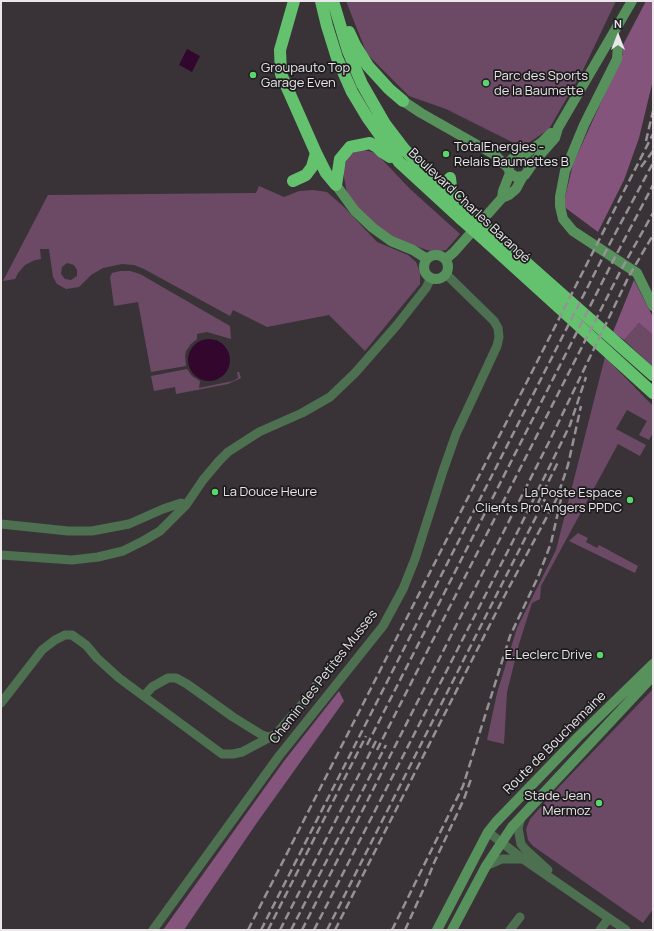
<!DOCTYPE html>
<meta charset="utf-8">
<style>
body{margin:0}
#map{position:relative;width:654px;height:931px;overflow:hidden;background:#393338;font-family:Manrope,sans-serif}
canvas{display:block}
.frame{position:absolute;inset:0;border:2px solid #eae6e9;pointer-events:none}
.north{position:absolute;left:598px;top:16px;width:40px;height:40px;-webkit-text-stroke:3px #1e1c1e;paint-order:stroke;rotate:0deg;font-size:11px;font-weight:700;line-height:16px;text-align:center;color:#eae6e9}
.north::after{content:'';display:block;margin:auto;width:14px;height:18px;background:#eae6e9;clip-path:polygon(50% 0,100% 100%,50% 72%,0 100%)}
</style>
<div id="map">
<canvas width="654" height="931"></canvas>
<div class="frame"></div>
<div class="north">N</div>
</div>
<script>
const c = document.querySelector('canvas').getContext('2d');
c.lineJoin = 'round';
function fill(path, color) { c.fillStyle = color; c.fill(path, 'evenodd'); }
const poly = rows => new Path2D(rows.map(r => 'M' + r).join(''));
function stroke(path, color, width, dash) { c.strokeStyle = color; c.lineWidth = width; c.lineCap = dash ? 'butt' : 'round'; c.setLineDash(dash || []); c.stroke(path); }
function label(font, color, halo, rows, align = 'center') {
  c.font = font + ' Manrope,sans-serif'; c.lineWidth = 3.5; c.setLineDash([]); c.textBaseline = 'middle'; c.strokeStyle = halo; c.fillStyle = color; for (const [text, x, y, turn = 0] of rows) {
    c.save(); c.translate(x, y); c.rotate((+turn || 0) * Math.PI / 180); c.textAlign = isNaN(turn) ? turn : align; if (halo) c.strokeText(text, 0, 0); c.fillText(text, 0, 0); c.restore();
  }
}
const green = poly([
 [346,1,616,1,583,70,549,129,530,142,518,145,446,109,409,96,367,54],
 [360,149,376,153,410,189,460,234,446,250,435,252,427,250,401,241,383,232,365,217,347,193,343,172,348,156],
 [259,186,284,197,299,191,313,190,327,192,344,207,377,242,408,255,416,262,420,272,420,284,365,351,329,315,267,327,233,310,230,316,144,269,134,265,122,264,103,268,91,275,79,287,66,289,57,284,53,277,49,249,40,249,41,259,35,260,25,265,18,273,15,279,3,281,48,195,256,193],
 [67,263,74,265,77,270,77,276,71,280,65,279,61,274,62,267],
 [120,271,130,271,140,274,230,326,231,339,207,332,197,334,197,339,191,344,186,351,185,356,186,366,151,372,138,302,114,306,110,277,112,273],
 [639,323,653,335,653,367,624,340],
 [605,357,653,406,653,433,649,440,639,435,647,421,627,410,616,429,646,445,640,456,618,444,541,586,540,599,532,603,519,644,507,692,504,744,487,740,497,693,517,628,556,550],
 [187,369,192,376,200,381,199,388,233,381,238,378,237,372,239,372,241,378,228,384,176,394,175,387,154,391,151,376],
 [578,533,588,538,586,542,597,548,599,545,638,566,635,573,569,541],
 [653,689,653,909,643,923,533,846,528,840,526,829,530,819,558,788]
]);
const forest = poly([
 [646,1,653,1,653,80,639,138,624,180,598,232,563,206,573,164,623,54,623,45],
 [634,280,653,317,653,335,639,323,624,340,613,332],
 [339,691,344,701,256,824,184,930,163,930,284,761]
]);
const water = poly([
 [187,49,200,56,192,72,179,65],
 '188 360a21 21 0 1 1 42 0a21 21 0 1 1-42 0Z'
]);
const street = poly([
 [1,524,68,531,92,531,129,524,163,509,181,503,186,505],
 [1,555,72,560,98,557,123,551,143,541,160,531,186,505,203,480,219,461,228,452,259,432,302,413,330,397,355,373,397,325,426,288,431,278],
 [144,696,152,687,168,678,176,678,187,684,233,717,262,735,269,737],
 [1,703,42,650,55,640,65,635,72,635,86,645,97,658,119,678,222,754,233,754,242,752,276,734,312,693,318,682],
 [521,817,518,828,521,844,525,849,548,870],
 [488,832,523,859,626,930],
 [486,866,502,859,523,859],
 [153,930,279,756,383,626,403,589,415,559,443,471,456,434,497,346,499,337,498,328,494,321,446,274],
 [510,930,520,917],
 [600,930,609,918]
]);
const secondary = poly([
 [610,40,616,44,618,47,617,59,584,125,565,171,560,197,560,206,563,219,573,231,637,273,653,306],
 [403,101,421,113,495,155,509,169],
 [521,157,542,142,551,133],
 [523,176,516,177,510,173,508,167,510,161,514,157,521,157,527,160,529,169],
 [336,185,355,211,373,228,391,241,413,250,427,259],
 [502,198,503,191,510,173],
 '424 267a12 12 0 1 1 24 0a12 12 0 1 1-24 0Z',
 [446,259,454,252,502,198,509,195,516,189,523,176,525,175,534,162,555,138,558,128,632,1],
 [437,930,488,832,496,822,578,737,653,664],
 [452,930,486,866,512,827,653,676]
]);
const highway = poly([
 [294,1,280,50,281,74,316,153,326,173,336,185],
 [321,1,327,26,337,58,352,92,367,117,399,162,461,219],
 [333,1,348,51,362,84,385,124,404,149,424,170,468,211],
 [349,32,355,45,368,66,389,89,403,101],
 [450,178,452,197],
 [293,181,306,175,312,167,316,153],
 [336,185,340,159,350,147,370,143,377,147,382,152,390,157],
 [495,235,653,375],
 [488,243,653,393]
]);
const rail = poly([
 [646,141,653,111],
 [641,167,653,151],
 [538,503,558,462],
 [367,745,612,263,653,185],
 [377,750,621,270,653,213],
 [248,930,653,134],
 [261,930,608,247,653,163],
 [268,930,366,736],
 [280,930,377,739],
 [291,930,386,745],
 [302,930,550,440,629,276,653,235],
 [314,930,513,541,570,425,586,377],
 [327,930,545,499],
 [335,930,506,593,557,498,568,465,581,406],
 [392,930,463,786,510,636,538,577,551,543,562,495],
 [405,930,424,888,434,863,464,799,471,779]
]);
const highwayBridge = poly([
 [468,211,495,235],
 [461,219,488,243]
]);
const markers = [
 [253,75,4,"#5cd56d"],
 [486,83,4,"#5cd56d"],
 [446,154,4,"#5cd56d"],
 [215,492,4,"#5cd56d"],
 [630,500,4,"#5cd56d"],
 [600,655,4,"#5cd56d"],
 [599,803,4,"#5cd56d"]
];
const poiNames = [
 ["Groupauto Top",261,68],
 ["Garage Even",261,83],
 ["Parc des Sports",494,76],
 ["de la Baumette",494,91],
 ["TotalEnergies -",454,147],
 ["Relais Baumettes B",454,162],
 ["La Douce Heure",223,492],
 ["La Poste Espace",622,493,"right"],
 ["Clients Pro Angers PPDC",622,508,"right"],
 ["E.Leclerc Drive",592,655,"right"],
 ["Stade Jean",591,796,"right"],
 ["Mermoz",591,811,"right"]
];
const streetNames = [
 ["Boulevard Charles Barangé",469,206,43],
 ["Chemin des Petites Musses",324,677,-52],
 ["Route de Bouchemaine",555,743,-45]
];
fill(green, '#6c4a66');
fill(forest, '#85547d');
fill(water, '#33062e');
stroke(street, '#4d7150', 9);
stroke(secondary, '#57925d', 10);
stroke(highway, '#64c26f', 12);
stroke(rail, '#969195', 2.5, [8, 4]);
stroke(highwayBridge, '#64c26f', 12);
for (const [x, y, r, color] of markers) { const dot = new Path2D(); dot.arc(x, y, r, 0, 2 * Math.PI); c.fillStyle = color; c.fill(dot); stroke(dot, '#1e1c1e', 1.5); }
label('13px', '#eae6e9', '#1e1c1e', poiNames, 'left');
label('13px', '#eae6e9', '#1e1c1e', streetNames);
</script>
